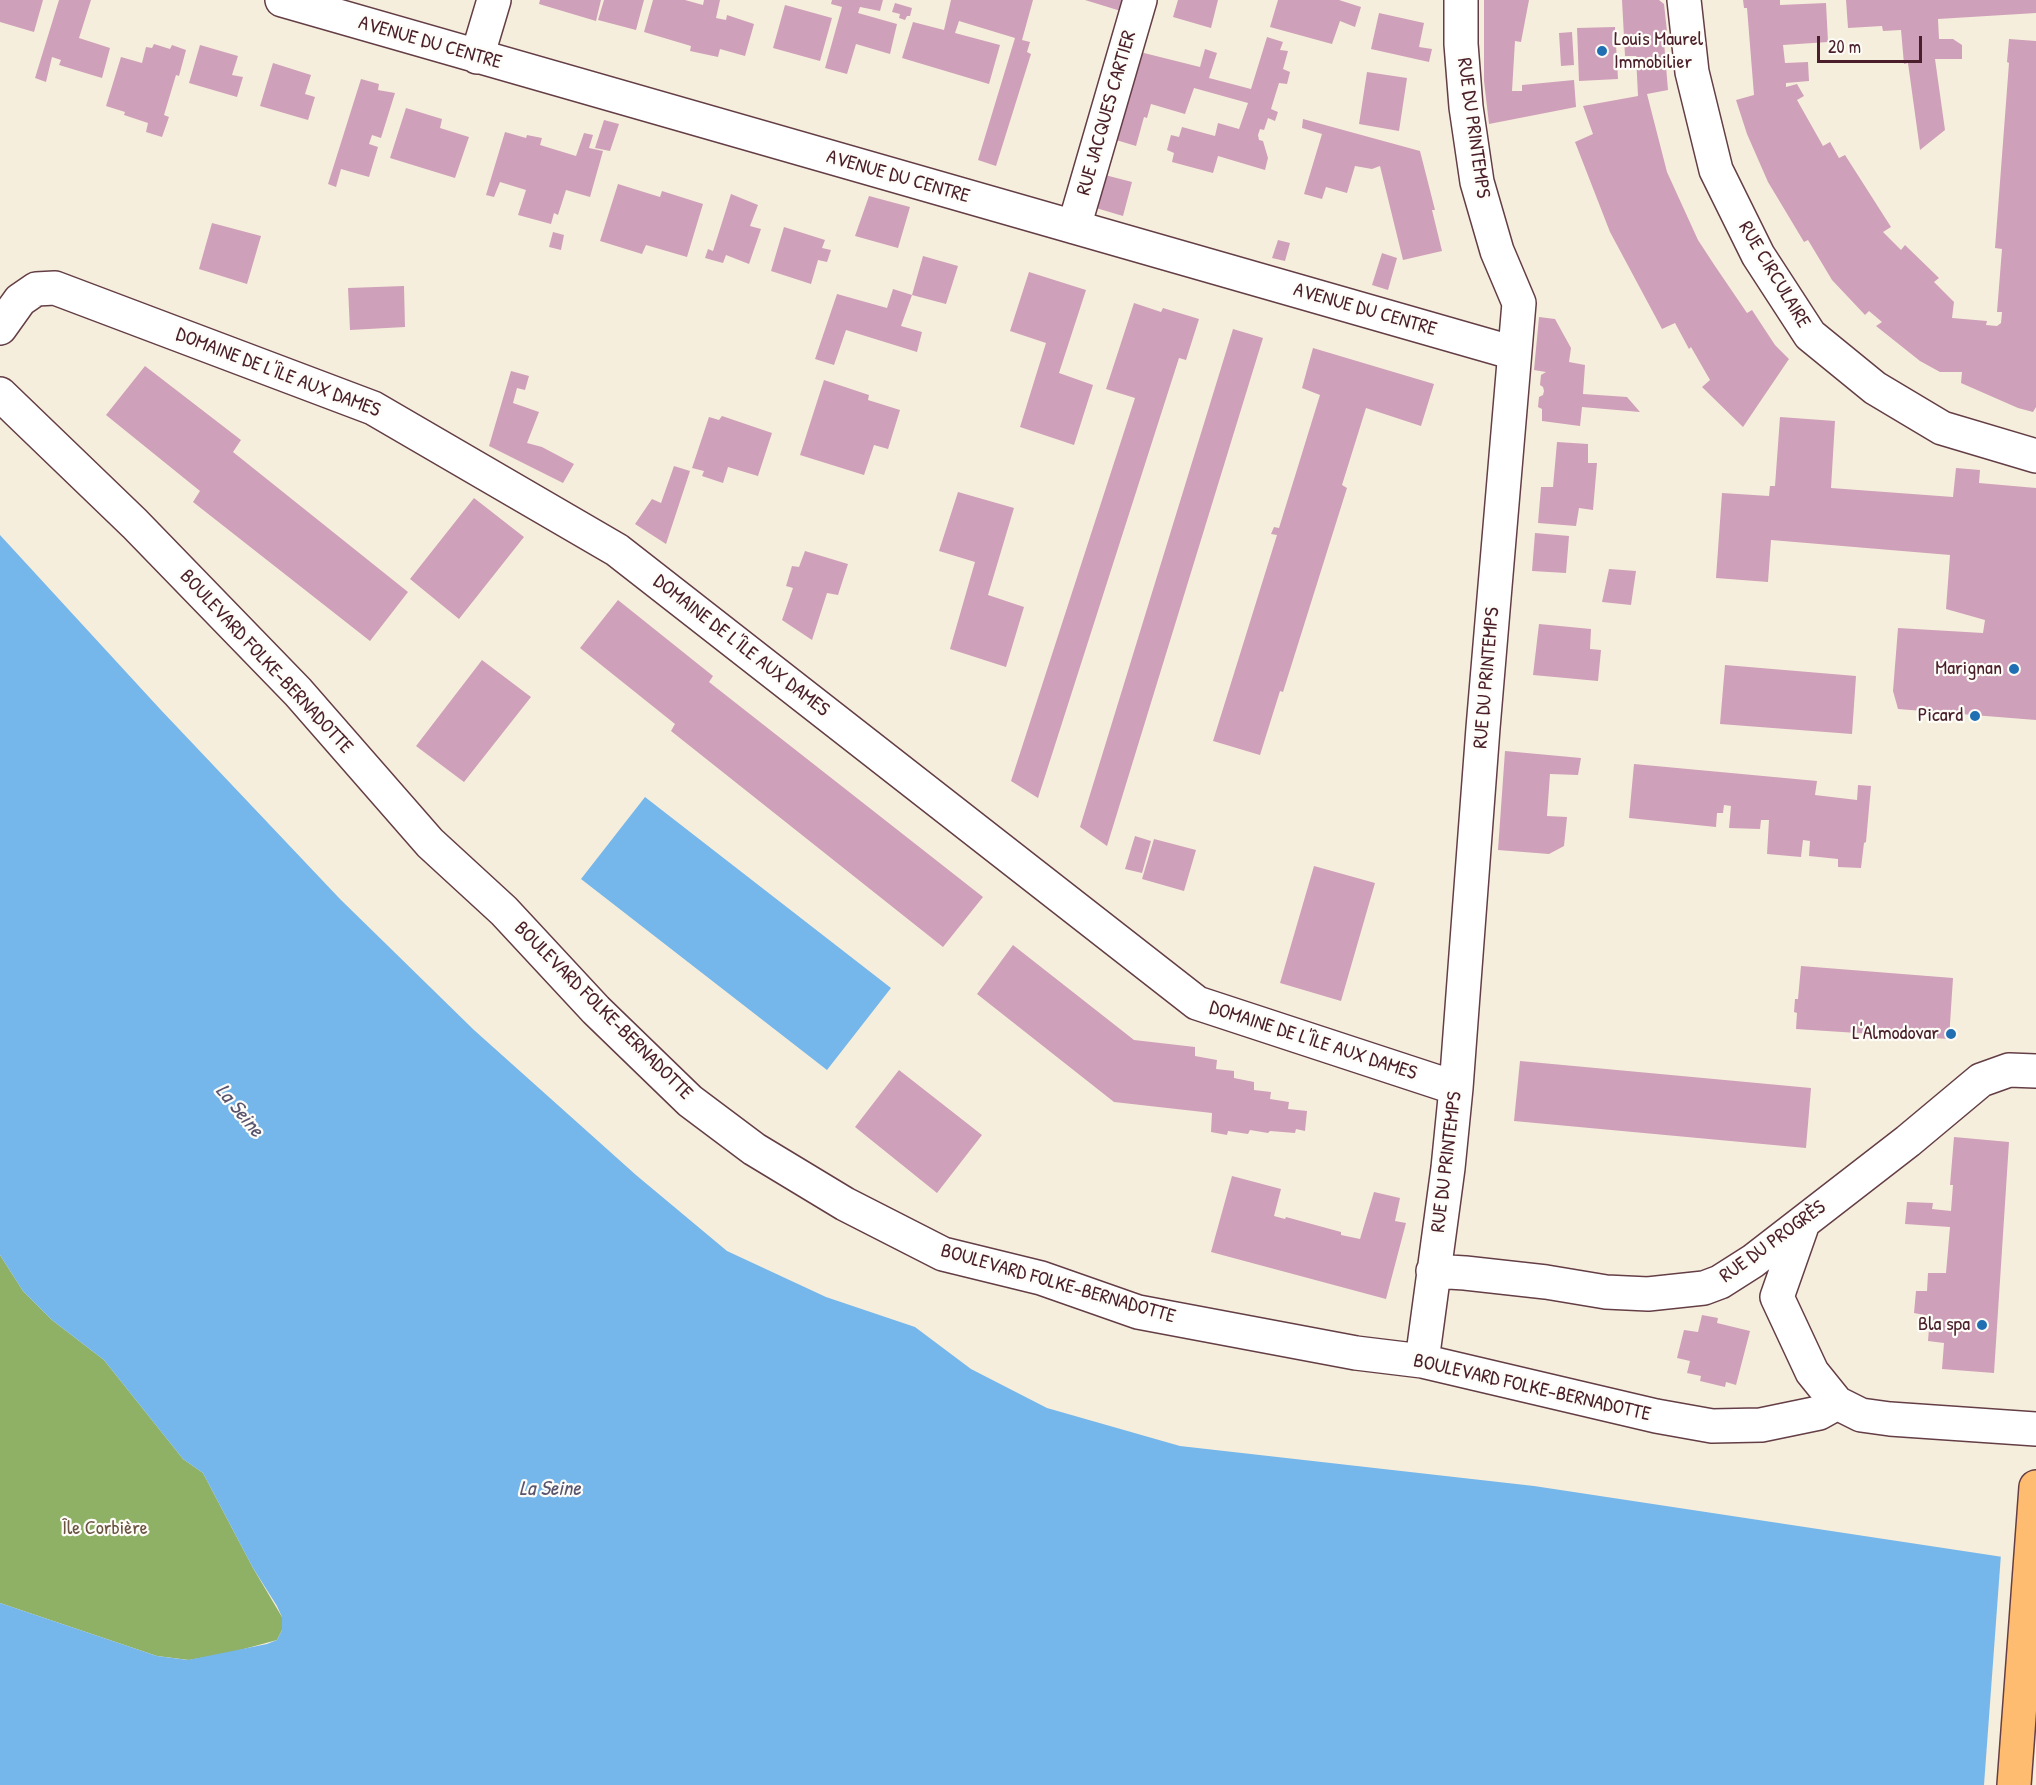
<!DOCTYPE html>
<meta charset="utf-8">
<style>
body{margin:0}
#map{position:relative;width:2036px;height:1785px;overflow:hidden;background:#f6eedc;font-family:"Patrick Hand",sans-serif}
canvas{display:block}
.scale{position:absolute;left:1817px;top:36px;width:105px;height:27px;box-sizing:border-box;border:3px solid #4a1f2b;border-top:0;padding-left:8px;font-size:18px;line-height:21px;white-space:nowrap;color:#4a1f2b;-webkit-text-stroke:4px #fdfcf7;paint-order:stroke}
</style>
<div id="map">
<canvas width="2036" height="1785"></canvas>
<div class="scale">20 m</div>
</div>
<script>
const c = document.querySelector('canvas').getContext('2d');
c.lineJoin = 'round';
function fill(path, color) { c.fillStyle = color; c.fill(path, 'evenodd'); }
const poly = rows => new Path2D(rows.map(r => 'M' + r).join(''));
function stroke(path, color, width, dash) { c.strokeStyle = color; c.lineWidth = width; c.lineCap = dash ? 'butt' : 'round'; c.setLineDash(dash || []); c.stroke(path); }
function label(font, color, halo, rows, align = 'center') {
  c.font = font + ' "Patrick Hand",sans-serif'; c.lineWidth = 4.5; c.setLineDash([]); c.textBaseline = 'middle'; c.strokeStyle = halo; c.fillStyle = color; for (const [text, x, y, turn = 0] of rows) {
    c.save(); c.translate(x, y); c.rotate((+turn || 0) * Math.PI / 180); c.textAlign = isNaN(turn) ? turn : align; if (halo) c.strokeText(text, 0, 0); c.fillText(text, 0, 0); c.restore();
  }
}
const forest = poly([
 [0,1255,23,1291,52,1320,104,1360,183,1459,203,1473,253,1568,282,1617,282,1630,277,1640,229,1653,189,1660,157,1656,0,1603]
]);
const water = poly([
 [0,535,160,709,340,899,474,1030,636,1175,727,1251,826,1297,915,1327,971,1369,1047,1408,1180,1446,1534,1486,2036,1562,2036,1785,0,1785,0,1603,157,1656,188,1660,267,1644,277,1640,282,1630,282,1617,277,1606,253,1568,203,1473,183,1459,104,1360,52,1320,23,1291,0,1255],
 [645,797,891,988,827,1070,581,879]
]);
const pier = poly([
 [2001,1554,2036,1559,2036,1785,1984,1785]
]);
const building = poly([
 [0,0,43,0,34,32,0,22],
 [59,0,91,0,79,38,110,48,102,78,59,65,61,60,52,57,46,82,35,78],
 [540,0,601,0,596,21,539,4],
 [604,0,644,0,636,30,598,20],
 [653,0,685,0,703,5,704,0,720,0,716,18,726,20,727,15,754,24,745,56,720,49,718,57,690,51,691,46,644,32],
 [832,0,883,0,880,11,860,7,858,13,897,24,890,54,856,44,847,74,825,68,842,7,831,4],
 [951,0,1033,0,1022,40,1030,42,1027,52,1031,54,996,166,978,160,1015,38,959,21,955,33,1000,45,989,84,902,58,913,22,944,30],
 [1085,0,1128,0,1124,12],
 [1178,0,1218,0,1211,28,1173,17],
 [1278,0,1339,0,1361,7,1355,27,1340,21,1332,44,1270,27],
 [1484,0,1529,0,1521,42,1515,41,1512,91,1522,91,1522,85,1574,80,1576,107,1489,124,1484,81],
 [1622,0,1659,0,1664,4,1668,41,1664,42,1668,90,1647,94,1667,172,1698,240,1715,266,1747,313,1752,310,1775,345,1789,359,1743,427,1702,387,1710,380,1691,347,1689,349,1675,323,1662,329,1610,232,1575,142,1593,134,1583,106,1638,96,1636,56,1625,56],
 [1743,0,1780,0,1780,5,1826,3,1828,42,1783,45,1785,63,1808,62,1809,81,1786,83,1786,87,1797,84,1804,96,1797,100,1823,146,1830,142,1839,158,1845,155,1891,227,1883,232,1901,250,1905,245,1939,278,1934,282,1954,302,1952,318,1987,321,1986,325,1997,326,2001,323,2002,312,1997,312,2002,249,1995,248,2009,63,2007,62,2009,39,2036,41,2036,407,2033,412,2018,408,1961,383,1962,372,1940,372,1920,361,1876,326,1882,322,1869,311,1865,315,1832,280,1808,240,1804,242,1768,182,1747,134,1736,100,1754,95,1747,8,1744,8],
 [1846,0,2036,0,2036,13,1938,19,1939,39,1953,39,1962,45,1962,59,1935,59,1945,130,1920,150,1908,63,1904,64,1901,30,1883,31,1882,26,1848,28],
 [895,3,912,8,910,16,907,16,905,20,899,18,900,14,892,12],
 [785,5,832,18,820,61,773,48],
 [1379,13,1424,23,1419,47,1432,49,1429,62,1371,49],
 [1615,27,1618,79,1579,81,1577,28],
 [1572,32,1574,65,1561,66,1559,33],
 [1267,37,1283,42,1280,50,1288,51,1283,69,1290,72,1287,84,1279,83,1271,109,1278,112,1275,121,1268,118,1264,130,1260,129,1258,135,1259,140,1263,141,1268,158,1265,170,1218,156,1213,173,1172,162,1174,153,1167,150,1171,135,1179,137,1182,127,1215,136,1218,123,1239,129,1248,103,1194,88,1185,114,1151,104,1147,118,1144,117,1136,146,1116,140,1140,52,1200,67,1205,49,1217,53,1209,78,1251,89],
 [154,44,170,49,172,45,186,50,179,76,176,75,164,115,169,117,162,137,146,132,148,123,124,115,125,112,106,106,121,57,142,63,146,47,152,48],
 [200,45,238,56,232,75,243,77,237,97,189,83],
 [273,63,311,75,305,94,315,97,308,120,260,106],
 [1367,72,1407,78,1399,131,1359,124],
 [361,79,379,84,378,90,395,93,381,138,372,135,369,144,378,147,369,177,341,169,336,187,328,184],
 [406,108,442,119,440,128,469,137,455,178,390,158],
 [1303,119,1420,151,1435,210,1432,210,1442,251,1403,260,1380,166,1372,169,1355,166,1347,193,1326,187,1322,199,1304,194,1322,134,1302,128],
 [604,120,619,124,610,151,595,148],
 [505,132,526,138,527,135,542,138,540,145,576,156,584,133,593,135,589,148,603,151,590,197,566,190,558,215,554,213,551,224,518,215,526,190,500,182,494,197,486,195],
 [1105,175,1132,182,1123,216,1096,208],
 [618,184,660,197,662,191,703,204,687,257,646,245,642,254,600,241],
 [731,194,758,205,750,226,761,229,749,264,726,255,723,263,705,258,708,249,713,251],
 [869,196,910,207,898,248,855,236],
 [212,223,261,236,247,284,199,269],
 [784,227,825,240,822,248,831,250,827,262,818,260,811,284,771,271],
 [553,232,564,235,561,250,549,247],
 [1278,240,1290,243,1285,261,1272,258],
 [1382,253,1397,258,1388,290,1372,285],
 [923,256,958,266,946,304,912,295,901,326,922,332,917,352,846,330,834,365,815,359,837,294,887,308,893,289,912,295],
 [1029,272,1086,290,1059,373,1093,385,1074,445,1020,427,1046,343,1010,331],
 [404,286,405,327,350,330,348,288],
 [1134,303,1161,312,1163,308,1199,319,1186,360,1179,358,1038,798,1011,781,1135,398,1106,389],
 [1539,317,1555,319,1571,348,1569,362,1585,365,1583,394,1627,397,1640,412,1582,407,1580,426,1542,421,1542,409,1538,407,1539,397,1543,395,1544,391,1543,387,1540,385,1541,375,1546,372,1534,370],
 [1233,329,1263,338,1107,846,1080,827],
 [1313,348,1434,384,1421,426,1366,408,1342,485,1347,488,1283,692,1280,691,1260,755,1213,741,1277,535,1271,534,1274,527,1279,528,1320,395,1302,388],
 [145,366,241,440,233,452,408,592,370,641,193,502,200,491,106,415],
 [511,371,529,376,525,390,517,388,513,403,539,412,527,443,542,447,574,464,563,483,489,446],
 [824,380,869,395,868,400,900,410,888,449,874,445,864,475,800,455],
 [722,416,772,433,758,476,728,467,723,483,702,476,704,471,692,468,709,417,719,420],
 [1780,417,1835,421,1831,488,1953,497,1956,468,1980,470,1979,483,2036,488,2036,720,1898,709,1893,691,1898,628,1983,633,1985,620,1946,609,1950,555,1771,540,1768,582,1716,578,1722,493,1769,496,1770,486,1775,486],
 [1557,442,1588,444,1588,463,1597,463,1593,510,1579,508,1576,526,1538,523,1541,487,1553,487],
 [674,466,690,471,666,544,635,524,652,499,661,503],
 [958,492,1014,508,988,595,1024,607,1006,667,950,649,975,562,939,551],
 [474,498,524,537,459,619,410,579],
 [1535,533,1569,536,1566,573,1532,571],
 [805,551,848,564,838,595,827,593,812,640,782,620,793,588,786,586,792,566,799,567],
 [1609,569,1636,571,1631,605,1602,602],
 [618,600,713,676,709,682,983,897,943,947,671,731,675,724,580,648],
 [1539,624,1591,629,1590,649,1601,650,1598,681,1533,675],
 [482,660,531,697,464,782,416,746],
 [1725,665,1856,676,1852,734,1720,724],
 [1505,751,1581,758,1578,775,1550,774,1547,816,1567,817,1564,846,1549,854,1498,850],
 [1634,764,1817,781,1815,795,1857,800,1858,785,1871,786,1866,842,1864,843,1861,868,1838,867,1838,859,1809,856,1810,841,1803,840,1801,857,1767,854,1769,820,1761,820,1760,829,1729,828,1731,806,1724,805,1723,813,1717,813,1716,827,1629,818],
 [1135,836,1151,841,1142,873,1125,869],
 [1154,839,1196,850,1184,891,1142,879],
 [1314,866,1375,883,1341,1001,1280,983],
 [1013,945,1134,1040,1195,1047,1195,1056,1217,1060,1216,1069,1234,1071,1234,1078,1254,1082,1254,1090,1271,1092,1270,1099,1289,1102,1288,1109,1307,1111,1305,1131,1296,1129,1295,1133,1270,1131,1268,1133,1250,1130,1248,1134,1228,1131,1227,1135,1211,1132,1212,1113,1114,1102,977,994],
 [1801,966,1953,978,1949,1039,1796,1029,1797,1013,1794,1012,1795,999,1798,999],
 [1520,1061,1811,1088,1806,1148,1514,1121],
 [899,1070,982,1135,937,1193,855,1127],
 [1954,1137,2009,1142,1994,1373,1942,1369,1944,1343,1928,1341,1930,1316,1914,1313,1916,1291,1927,1291,1928,1273,1946,1273,1950,1227,1905,1224,1907,1202,1933,1203,1932,1209,1951,1211,1953,1185,1950,1185],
 [1232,1176,1281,1189,1274,1216,1285,1219,1286,1217,1341,1232,1341,1235,1360,1239,1374,1192,1400,1198,1395,1221,1406,1223,1386,1299,1211,1252],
 [1702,1315,1718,1318,1717,1323,1750,1331,1736,1385,1726,1382,1725,1387,1700,1381,1701,1376,1687,1373,1690,1361,1677,1358,1684,1330,1698,1332]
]);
const street = poly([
 [282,0,1514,353],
 [1684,0,1692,72,1716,170,1758,255,1810,335,1875,388,1942,428,2036,456],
 [477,57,494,0],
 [1074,227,1140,0],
 [0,328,20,300,36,289,55,288,373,408,617,550,1197,1003,1456,1088],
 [0,394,135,524,298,692,430,843,504,911,596,1010,690,1101,754,1149,845,1204,943,1254,1041,1278,1138,1312,1356,1353,1422,1361,1656,1416,1712,1426,1761,1425,1819,1413,1837,1403],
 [1803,1223,1777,1297,1812,1372,1837,1403,1861,1415,1890,1419,2036,1429],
 [1433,1271,1465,1273,1546,1282,1606,1292,1648,1294,1704,1288,1720,1282,1753,1261,1908,1141,1981,1080,2009,1070,2036,1071],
 [1422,1361,1448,1168,1456,1088,1483,728,1519,303,1497,251,1477,182,1466,107,1461,44,1461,0]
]);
const primary = poly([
 [2014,1785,2036,1487]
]);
const markers = [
 [1602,51,6,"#1f6fb2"],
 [2014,669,6,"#1f6fb2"],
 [1975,716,6,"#1f6fb2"],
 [1951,1034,6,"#1f6fb2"],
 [1982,1325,6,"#1f6fb2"]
];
const poiNames = [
 ["Louis Maurel",1614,40,"left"],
 ["Immobilier",1614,63,"left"],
 ["Marignan",2002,669],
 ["Picard",1963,716],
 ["L'Almodovar",1939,1034],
 ["Bla spa",1970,1325]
];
const streetNames = [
 ["AVENUE DU CENTRE",430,43,16],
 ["RUE JACQUES CARTIER",1107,113,-74],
 ["RUE DU PRINTEMPS",1473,128,82],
 ["AVENUE DU CENTRE",898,177,16],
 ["RUE CIRCULAIRE",1774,275,59],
 ["AVENUE DU CENTRE",1365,310,16],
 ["DOMAINE DE L'ÎLE AUX DAMES",278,373,21],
 ["DOMAINE DE L'ÎLE AUX DAMES",741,646,38],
 ["BOULEVARD FOLKE-BERNADOTTE",266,662,47],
 ["RUE DU PRINTEMPS",1487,678,-85],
 ["BOULEVARD FOLKE-BERNADOTTE",603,1011,45],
 ["DOMAINE DE L'ÎLE AUX DAMES",1313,1041,18],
 ["RUE DU PRINTEMPS",1447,1162,-83],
 ["RUE DU PROGRÈS",1773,1242,-36],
 ["BOULEVARD FOLKE-BERNADOTTE",1058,1284,16],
 ["BOULEVARD FOLKE-BERNADOTTE",1532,1388,13]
];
const parkNames = [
 ["Île Corbière",105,1529]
];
const waterNames = [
 ["La Seine",239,1111,50],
 ["La Seine",550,1489]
];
fill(forest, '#8fb166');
fill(water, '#76b7eb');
fill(pier, '#f6eedc');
fill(building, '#cfa0b9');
stroke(street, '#643e46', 36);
stroke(primary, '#643e46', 36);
stroke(street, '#fff', 33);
stroke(primary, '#febc70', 33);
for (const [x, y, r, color] of markers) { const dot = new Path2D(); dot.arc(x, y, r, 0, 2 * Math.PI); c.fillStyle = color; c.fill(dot); stroke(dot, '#fdfcf7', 2); }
label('20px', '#4a1f2b', '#fdfcf7', poiNames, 'right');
label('20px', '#4a1f2b', '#fdfcf7', streetNames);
label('20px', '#6a5441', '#fdfcf7', parkNames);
label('italic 21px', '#59546e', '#fdfcf7', waterNames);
</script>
